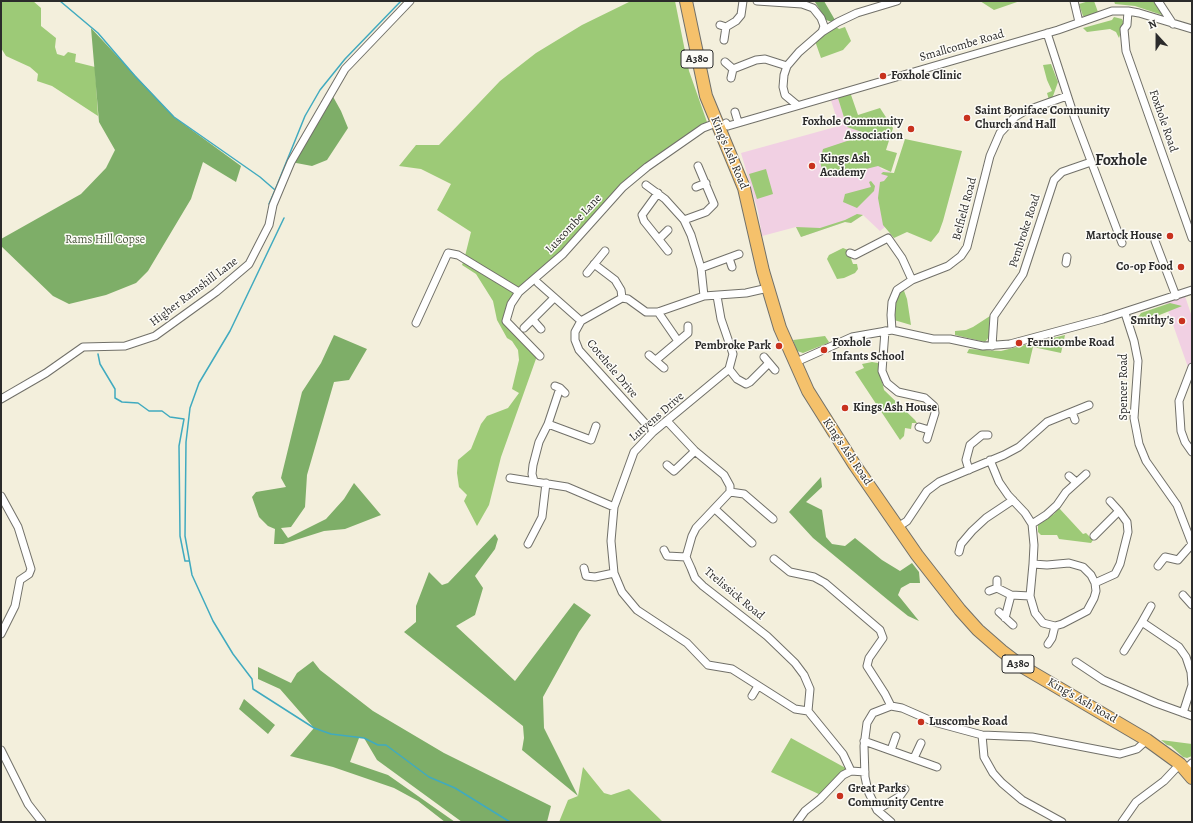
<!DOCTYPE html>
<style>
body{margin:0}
#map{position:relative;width:1193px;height:823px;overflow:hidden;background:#f3efdc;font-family:Alegreya,serif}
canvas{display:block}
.frame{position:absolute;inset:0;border:2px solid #2b2b2b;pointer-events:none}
.north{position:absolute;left:1137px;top:16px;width:40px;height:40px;-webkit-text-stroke:3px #fdfcf7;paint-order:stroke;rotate:339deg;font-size:11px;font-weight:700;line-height:16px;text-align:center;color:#2b2b2b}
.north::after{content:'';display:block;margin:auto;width:14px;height:18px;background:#2b2b2b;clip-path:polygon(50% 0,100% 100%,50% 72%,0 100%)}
</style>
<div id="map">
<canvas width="1193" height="823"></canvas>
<div class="frame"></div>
<div class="north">N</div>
</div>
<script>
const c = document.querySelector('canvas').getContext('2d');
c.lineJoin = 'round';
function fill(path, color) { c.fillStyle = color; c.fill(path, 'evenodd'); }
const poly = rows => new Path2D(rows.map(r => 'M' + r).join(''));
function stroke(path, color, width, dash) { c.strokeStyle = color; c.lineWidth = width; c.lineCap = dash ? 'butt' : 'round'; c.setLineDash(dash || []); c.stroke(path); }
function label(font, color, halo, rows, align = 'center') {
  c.font = font + ' Alegreya,serif'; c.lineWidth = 3; c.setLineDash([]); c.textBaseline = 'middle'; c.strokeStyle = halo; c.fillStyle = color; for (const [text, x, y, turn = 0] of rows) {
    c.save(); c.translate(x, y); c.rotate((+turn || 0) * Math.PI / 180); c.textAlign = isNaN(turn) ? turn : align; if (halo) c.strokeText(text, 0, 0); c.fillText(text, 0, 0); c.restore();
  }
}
const built = poly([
 [837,95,847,127,869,134,881,169,891,172,888,181,885,227,880,231,863,215,851,223,845,222,801,237,796,227,762,236,758,211,741,153,839,126,830,97],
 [1184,293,1192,317,1192,367,1189,370,1166,305,1167,299]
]);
const green = poly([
 [1,1,33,1,41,8,41,26,56,38,55,47,57,54,64,56,68,52,76,54,75,62,95,67,98,116,52,86,37,81,38,74,30,67,6,56,1,48],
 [631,1,675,1,689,71,707,122,621,185,561,252,518,288,465,256,471,232,437,210,451,184,421,169,399,166,416,145,439,145,500,81,536,53,582,25],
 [980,1,1020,1,994,10],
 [1089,1,1094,1,1098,12,1087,16,1083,16,1079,4],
 [1114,1,1154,1,1165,16,1135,6,1115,4],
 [1114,17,1122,19,1124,23,1119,38,1116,32,1110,29,1087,32,1083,28,1112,20],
 [836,27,839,29,845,27,851,41,843,50,821,58,815,41],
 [1051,64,1058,82,1052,99,1049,100,1047,93,1052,91,1047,80,1043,65],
 [850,92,858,115,880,108,893,128,886,150,897,153,891,172,878,166,834,177,833,172,830,173,830,176,823,174,820,161,823,149,868,134,847,127,837,95],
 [905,139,962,151,943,221,939,232,931,242,907,232,894,238,883,225,878,198,880,182,884,181,888,176,881,174,883,172,894,173],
 [766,169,773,194,757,199,749,174],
 [871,181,875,186,874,191,857,208,843,202,845,194,871,187,869,182],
 [857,214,863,215,851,223,845,222,801,237,796,227,820,228,845,220],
 [843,248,848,250,846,253,850,256,853,264,857,264,858,269,855,273,844,278,837,279,827,259,829,255],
 [464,260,517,292,504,320,537,356,501,457,489,505,477,526,464,501,467,495,459,487,457,473,458,460,471,449,481,424,487,416,508,408,519,393,512,389,519,360,518,350,512,341,507,338,497,320,493,301,476,274,462,265],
 [903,288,907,299,911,325,894,320,896,301,899,292],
 [1170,303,1182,306,1132,326,1141,313],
 [990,316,989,337,985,342,955,335,955,331,966,330,973,327],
 [1065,335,1061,353,1033,347,1029,364,967,353,969,349,1001,351],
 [825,336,829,342,828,343,803,353,797,351,793,340],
 [872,362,878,363,884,390,915,420,917,423,912,423,911,429,905,428,904,436,900,440,855,372,864,368,862,364],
 [1059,508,1083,534,1086,533,1093,540,1091,543,1059,539,1057,535,1041,535,1038,532,1038,524,1054,514],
 [791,738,851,771,823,796,771,772],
 [1161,740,1192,744,1192,756,1187,758,1183,757,1171,746,1167,745],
 [583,767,604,793,611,795,629,789,663,822,559,822,568,800,578,796]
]);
const forest = poly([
 [824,1,835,20,832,22,826,20,815,2],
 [91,28,174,117,241,166,236,182,203,162,191,199,148,271,136,283,106,295,69,304,53,296,1,246,1,239,81,194,106,168,115,150,99,122],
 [331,93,341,111,348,128,327,160,312,166,291,162],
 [334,335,367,349,349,380,334,382,307,475,305,507,291,527,281,528,288,538,326,519,344,499,354,483,381,515,345,529,324,531,283,544,274,544,275,529,268,526,259,517,252,497,256,492,286,487,281,478,302,392,321,363],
 [821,477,822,487,806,502,822,510,826,537,832,544,845,546,855,538,882,560,900,571,912,563,919,572,920,583,910,583,901,588,898,595,919,621,908,616,888,600,813,538,789,512],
 [495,534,498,539,495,549,475,576,483,588,475,615,456,626,515,681,574,603,591,615,579,632,543,697,544,728,578,796,522,750,524,738,523,726,404,632,416,622,416,606,429,572,442,585,448,583],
 [313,661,320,670,373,711,444,753,551,806,547,822,462,822,377,760,364,738,359,738,350,762,388,775,455,822,445,822,418,801,394,788,333,767,290,756,314,728,280,689,258,679,258,667,291,683,297,673],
 [244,699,275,725,268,734,239,709]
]);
const stream = poly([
 [60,1,98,33,135,76,174,117,260,177,275,190,269,204],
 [275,190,305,116,320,90,345,59,401,1],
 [284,218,230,331,199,383,190,408,186,442,185,536,192,575,213,621,233,654,252,679,253,689,314,728,331,734,364,738,378,745,386,745,429,777,455,788,510,822],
 [98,354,100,364,115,389,115,398,122,402,138,403,149,411,162,411,170,417,184,419,179,446,180,536,185,561,189,561]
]);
const minor = poly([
 [757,1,802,4,813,8,821,18,824,26,822,32],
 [1074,1,1079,22],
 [1158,1,1173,24],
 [1128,11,1127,25,1124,29,1126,51,1192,238],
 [720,25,726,27,736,21,741,15,743,1],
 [1047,33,1074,116,1122,243],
 [724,40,726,27],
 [725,62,733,69],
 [731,78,733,69,756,60,765,59,787,66],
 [797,105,785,95,783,87,784,75,787,66,799,52,822,32,838,22,857,13,897,1],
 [735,112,738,122],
 [726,123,728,126,1058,30,1112,11,1128,11,1139,13,1192,29],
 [646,185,665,199,684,220,691,235,701,268,704,296],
 [696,187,706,183],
 [658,193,642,215,644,221,668,251],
 [684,220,706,212,714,204,698,166],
 [659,239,668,230],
 [1155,241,1176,296],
 [850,253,855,255,888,238,902,258,912,280],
 [729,258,732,267],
 [1066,263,1067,257],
 [594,264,615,280,621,290,622,298],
 [701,268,739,254],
 [587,273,605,251],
 [538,283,581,321],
 [717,296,721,319,733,354,729,369,653,432,634,452,614,507,611,541,614,573,622,592,637,610,687,643,708,665,732,669,795,709,808,711,843,754,851,771],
 [658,312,678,341],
 [1125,313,1134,341,1138,361,1134,418,1139,444,1146,461,1177,505,1192,544,1178,560,1165,557,1158,566],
 [533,320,541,329],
 [416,323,448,253,458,255,519,292],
 [524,328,554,298],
 [892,330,891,315,892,302,897,290,912,280,948,266,961,256,967,247,990,156,1000,133,1015,117,1025,111,1067,96],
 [885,331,882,371,887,383,898,392,925,398,934,406,935,413,927,439],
 [992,346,994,316,1023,274,1054,180,1062,172,1091,162],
 [649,355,664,368],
 [540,356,506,321,511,304,519,292,563,254,623,187,647,167,703,128,716,123],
 [764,357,775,370],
 [656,360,688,333,688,326],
 [794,363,852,337,892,330,933,339,950,339,983,346,1010,344,1103,319,1192,290],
 [1192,367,1179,401,1181,431,1185,442,1192,452],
 [729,369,737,379,746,384,750,382,769,363],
 [555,386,560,388,565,393],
 [1,399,46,373,83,347,125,346,155,336,216,292,249,264,269,225,273,205,291,162,345,69,410,1],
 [1072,412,1075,420],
 [667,421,695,451,724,475,730,486,730,492,696,528,692,536,686,557,691,568,695,578,703,586,767,636,795,663,804,675,810,689,808,711],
 [548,424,591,440,596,426],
 [919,427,929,430],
 [653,432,579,350,575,340,575,332,581,321,622,298,628,299,646,312,658,312,704,296,746,293,768,288],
 [990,460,999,482,1008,495,1025,513,1032,524,1034,545,1033,564,1047,565,1069,563,1083,567,1091,575,1095,583,1096,591,1094,598,1087,611,1062,624,1055,626,1043,623,1035,613,1030,596,1033,564],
 [667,465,674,471,695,451],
 [969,470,966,460,970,445,982,435,988,435],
 [1069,476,1076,482],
 [510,478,567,487,614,507],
 [534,481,532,474,533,465,539,442,548,424,560,388],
 [730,492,744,494,773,519],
 [1,496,18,527,31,569,29,574,20,580,15,606,1,634],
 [1110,501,1119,511],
 [715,509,752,543],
 [1032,524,1046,515,1057,505,1066,492,1086,474],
 [898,527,907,521,927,491,939,482,1004,455,1019,447,1047,422,1089,405],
 [1094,536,1119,511,1127,522,1128,532,1120,564,1115,574,1095,583],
 [528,544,542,517,546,483],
 [664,550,667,556,686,557],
 [959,552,961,544,972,531,986,518,1013,500],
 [774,559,790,572,814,577,825,583,880,630,883,638,869,658,867,666,885,694,891,706],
 [584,568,586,576,595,577,614,573],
 [997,588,997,580],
 [989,591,997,588,1011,595],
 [1183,595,1192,605],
 [999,612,1013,625],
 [1005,618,1011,595,1030,596],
 [1142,622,1151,606],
 [1048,644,1052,638,1055,626],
 [1124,651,1142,622,1179,647,1186,657,1191,672,1192,685,1183,713],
 [1076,662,1103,680,1156,703,1192,716],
 [752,696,758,686],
 [891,706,902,708,934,722,982,735,1032,737,1120,754,1137,749,1147,740],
 [891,706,873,713,867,723,864,746,865,777,868,791,877,810,891,822],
 [982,735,984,757,993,773,1002,783,1022,800,1062,822],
 [864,741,937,767],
 [1,750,28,804,42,822],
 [891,750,896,736],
 [914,758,921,743],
 [1185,770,1192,763],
 [877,810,900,796,905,789],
 [797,822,805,811,820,799,843,775,851,771,865,772],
 [1122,822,1136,802,1164,781,1180,764]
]);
const trunk = poly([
 [686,1,706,96,744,188,763,271,780,328,808,391,854,464,917,555,960,610,978,630,1002,651,1023,667,1147,740,1180,764,1192,778]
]);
const markers = [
 [883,76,4,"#c8321e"],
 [967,118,4,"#c8321e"],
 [911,129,4,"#c8321e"],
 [812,166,4,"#c8321e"],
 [1170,236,4,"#c8321e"],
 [1181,267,4,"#c8321e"],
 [1182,321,4,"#c8321e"],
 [1019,343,4,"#c8321e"],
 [779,346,4,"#c8321e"],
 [824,350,4,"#c8321e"],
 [845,408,4,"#c8321e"],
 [921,722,4,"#c8321e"],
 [840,796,4,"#c8321e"]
];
const shields = [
 [697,59,32],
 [1018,664,32]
];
const shieldNames = [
 ["A380",697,59],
 ["A380",1018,664]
];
const streetNames = [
 ["Smallcombe Road",962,46,-16],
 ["Foxhole Road",1163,121,71],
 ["King's Ash Road",729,153,67],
 ["Belfield Road",965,209,-75],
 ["Luscombe Lane",574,224,-47],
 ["Pembroke Road",1025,231,-72],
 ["Higher Ramshill Lane",194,292,-37],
 ["Cotehele Drive",612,369,50],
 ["Spencer Road",1124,387,-90],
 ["Lutyens Drive",657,417,-41],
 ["King's Ash Road",847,452,56],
 ["Trelissick Road",734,594,40],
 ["King's Ash Road",1082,701,30]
];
const poiNames = [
 ["Foxhole Clinic",891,76],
 ["Saint Boniface Community",975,111],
 ["Church and Hall",975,125],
 ["Foxhole Community",903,122,"right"],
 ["Association",903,136,"right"],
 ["Kings Ash",820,159],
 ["Academy",820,173],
 ["Martock House",1162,236,"right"],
 ["Co-op Food",1173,267,"right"],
 ["Smithy's",1174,321,"right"],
 ["Foxhole",832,343],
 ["Infants School",832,357],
 ["Fernicombe Road",1027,343],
 ["Pembroke Park",771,346,"right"],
 ["Kings Ash House",853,408],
 ["Luscombe Road",929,722],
 ["Great Parks",848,789],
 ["Community Centre",848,803]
];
const parkNames = [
 ["Rams Hill Copse",105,240]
];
const districtNames = [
 ["Foxhole",1121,161]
];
fill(built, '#f1d0e3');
fill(green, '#9dca77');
fill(forest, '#7eae68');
stroke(stream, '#40aabf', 1.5);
stroke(minor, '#717069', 9);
stroke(trunk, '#717069', 14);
stroke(minor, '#fff', 7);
stroke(trunk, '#f5c16b', 12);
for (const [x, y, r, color] of markers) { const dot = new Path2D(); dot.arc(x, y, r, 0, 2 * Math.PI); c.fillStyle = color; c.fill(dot); stroke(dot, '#fdfcf7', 1.5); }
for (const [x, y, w] of shields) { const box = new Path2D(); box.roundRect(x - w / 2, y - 9, w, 18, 3); c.fillStyle = '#fdfcf7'; c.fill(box); stroke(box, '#2b2b2b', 1); }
label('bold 11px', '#2b2b2b', null, shieldNames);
label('12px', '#2b2b2b', '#fdfcf7', streetNames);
label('bold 12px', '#2b2b2b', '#fdfcf7', poiNames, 'left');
label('12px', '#4d5b42', '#fdfcf7', parkNames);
label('bold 16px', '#2b2b2b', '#fdfcf7', districtNames);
</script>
